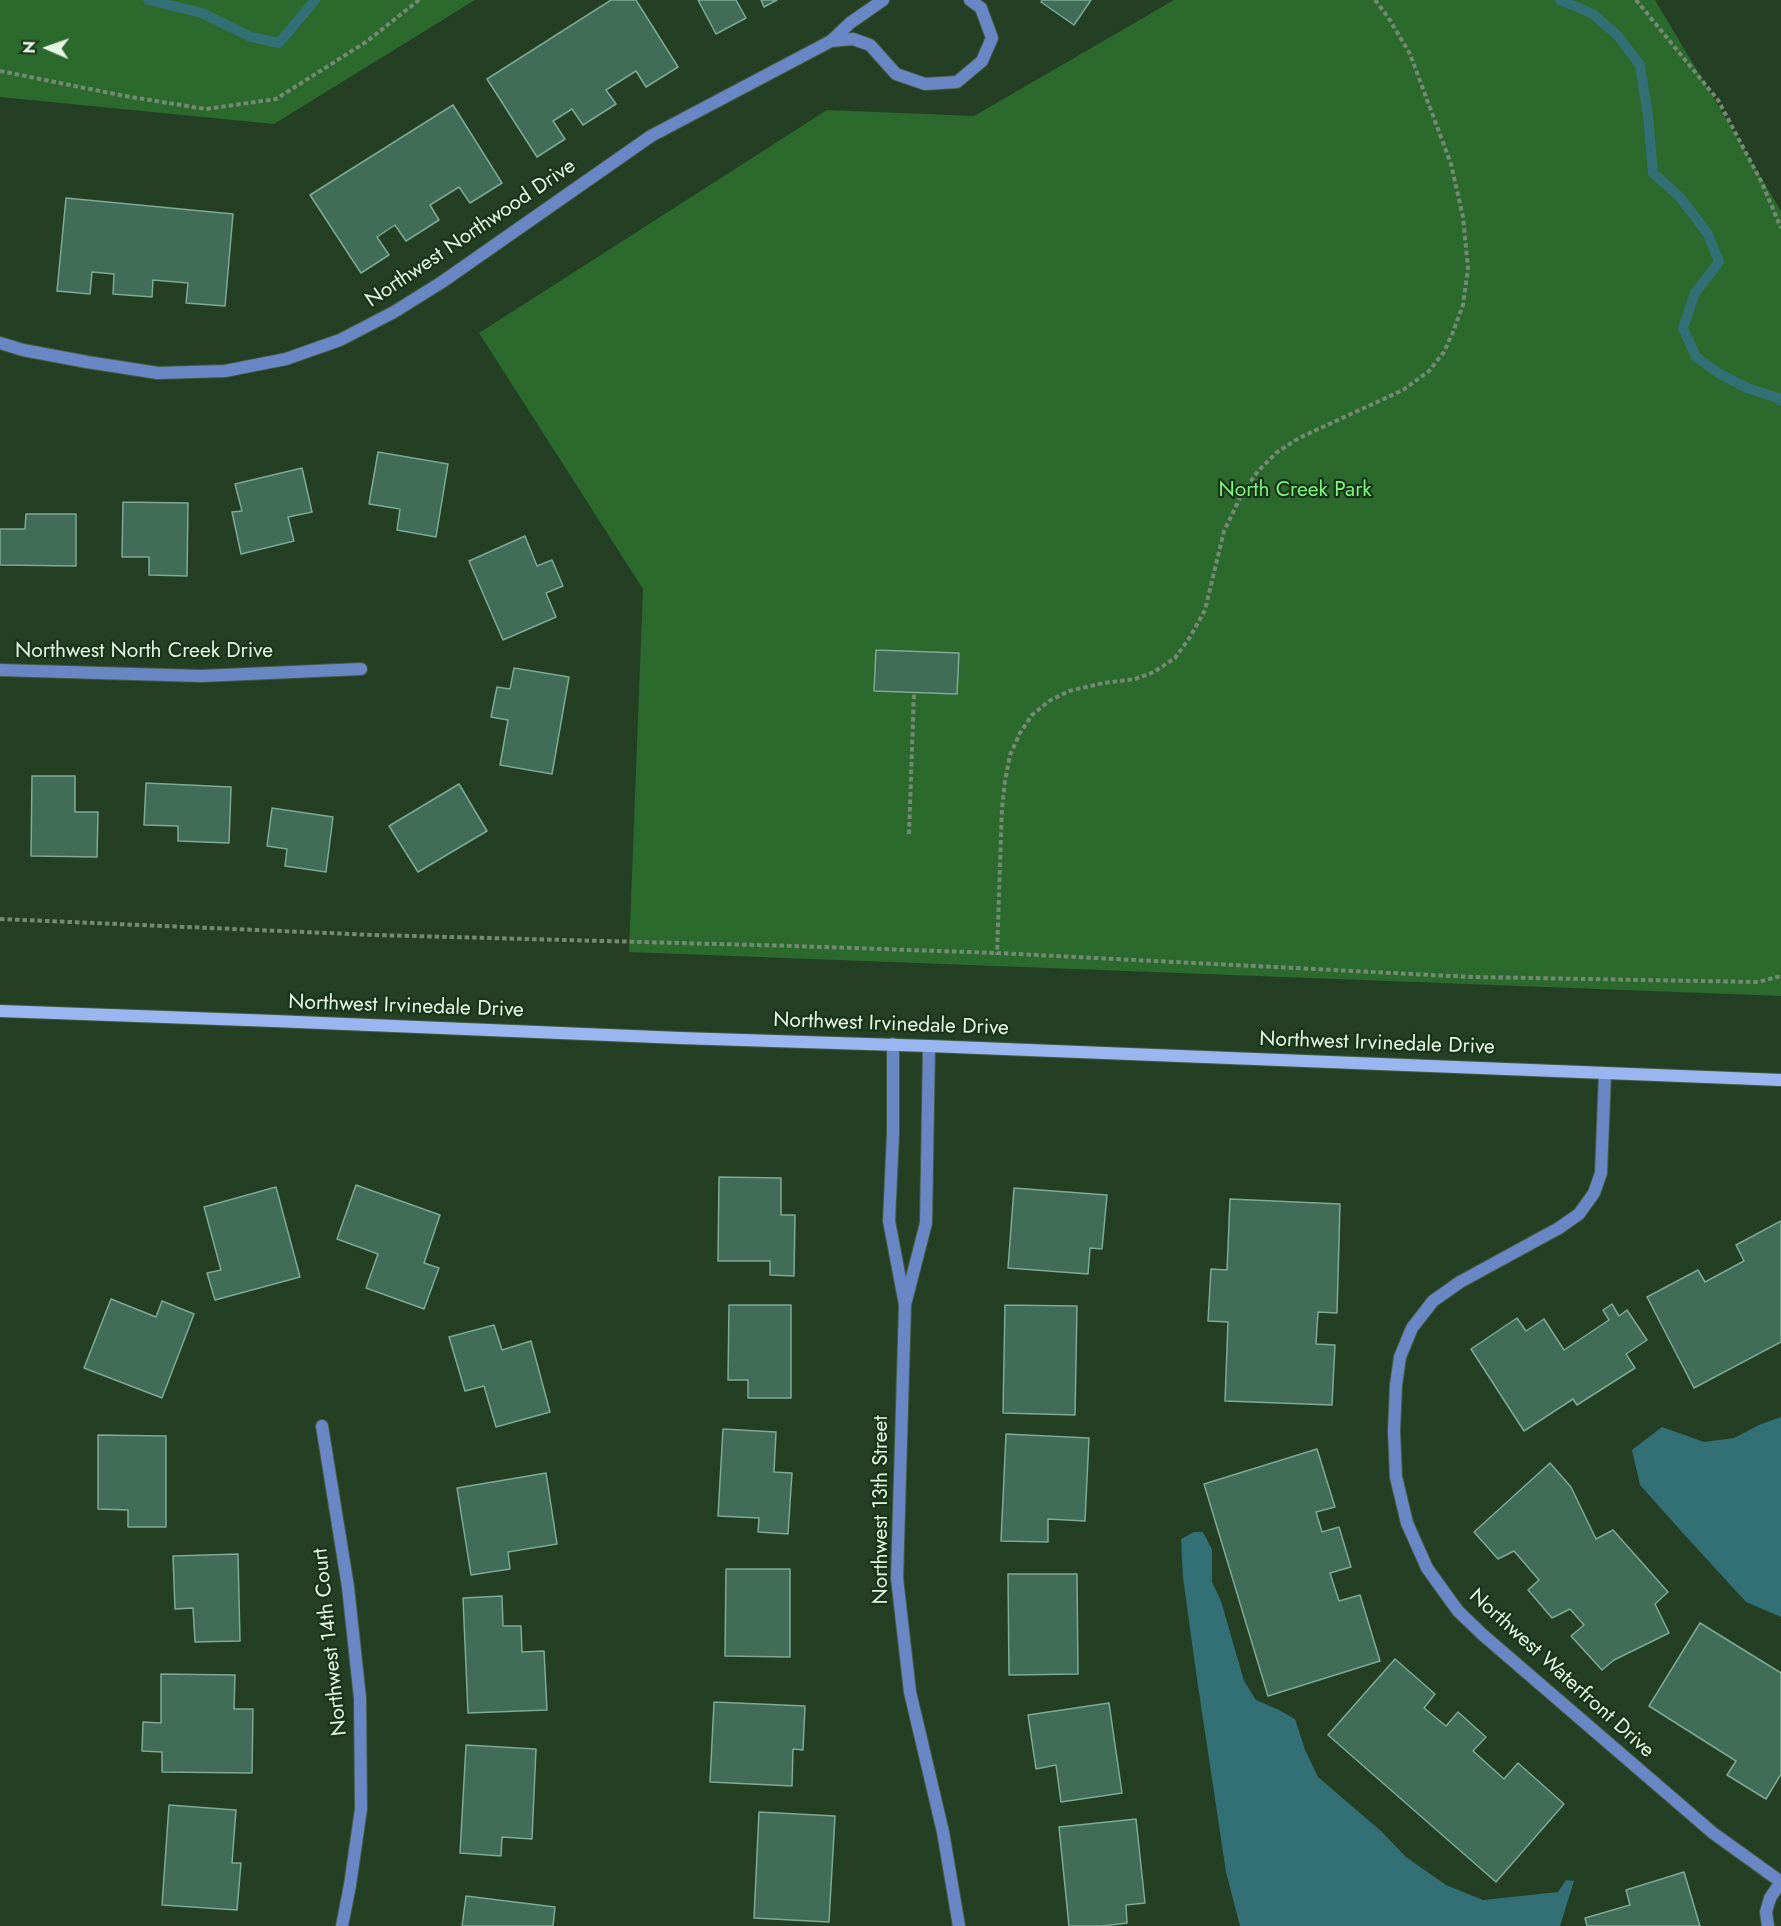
<!DOCTYPE html>
<style>
body{margin:0}
#map{position:relative;width:1781px;height:1926px;overflow:hidden;background:#243f23;font-family:Jost,sans-serif}
canvas{display:block}
.north{position:absolute;left:18px;top:18px;width:60px;height:60px;-webkit-text-stroke:4px #193519;paint-order:stroke;rotate:272deg;font-size:16px;font-weight:700;line-height:24px;text-align:center;color:#e5f5e4}
.north::after{content:'';display:block;margin:auto;width:21px;height:27px;background:#e5f5e4;clip-path:polygon(50% 0,100% 100%,50% 72%,0 100%)}
</style>
<div id="map">
<canvas width="1781" height="1926"></canvas>
<div class="north">N</div>
</div>
<script>
const c = document.querySelector('canvas').getContext('2d');
c.lineJoin = 'round';
function fill(path, color) { c.fillStyle = color; c.fill(path, 'evenodd'); }
const poly = rows => new Path2D(rows.map(r => 'M' + r).join(''));
function stroke(path, color, width, dash) { c.strokeStyle = color; c.lineWidth = width; c.lineCap = dash ? 'butt' : 'round'; c.setLineDash(dash || []); c.stroke(path); }
function label(font, color, halo, rows, align = 'center') {
  c.font = font + ' Jost,sans-serif'; c.lineWidth = 4.5; c.setLineDash([]); c.textBaseline = 'middle'; c.strokeStyle = halo; c.fillStyle = color; for (const [text, x, y, turn = 0] of rows) {
    c.save(); c.translate(x, y); c.rotate((+turn || 0) * Math.PI / 180); c.textAlign = isNaN(turn) ? turn : align; if (halo) c.strokeText(text, 0, 0); c.fillText(text, 0, 0); c.restore();
  }
}
const green = poly([
 [0,0,475,0,274,124,0,97],
 [1174,0,1655,0,1781,211,1781,996,629,952,643,589,479,333,827,110,974,116]
]);
const water = poly([
 [1781,1417,1781,1617,1746,1602,1681,1531,1640,1485,1632,1450,1662,1427,1704,1442,1734,1438,1759,1425],
 [1194,1532,1203,1532,1212,1550,1212,1582,1221,1601,1244,1681,1256,1700,1279,1710,1295,1719,1305,1750,1318,1777,1381,1831,1406,1857,1446,1885,1483,1900,1558,1892,1566,1880,1574,1881,1560,1926,1240,1926,1226,1872,1197,1679,1183,1578,1181,1539]
]);
const stream = poly([
 [148,0,202,13,251,37,279,43,315,0],
 [1560,0,1593,14,1618,36,1640,65,1648,116,1653,173,1679,196,1708,234,1719,262,1695,293,1683,328,1696,357,1720,374,1747,388,1781,399,1781,401]
]);
const building = poly([
 [611,0,636,0,678,67,646,87,636,71,606,90,616,104,583,125,572,109,553,121,565,139,537,157,487,79,611,0],
 [698,0,736,0,746,18,716,34,698,0],
 [761,0,777,0,764,7,761,0],
 [1042,0,1091,0,1074,25,1041,2,1042,0],
 [453,105,502,183,470,203,459,187,430,205,439,220,406,241,395,225,377,237,389,255,361,273,310,195,453,105],
 [66,198,233,214,225,306,186,303,188,283,153,280,152,297,113,294,114,274,92,272,90,294,57,291,66,198],
 [378,452,448,464,436,537,397,530,400,509,369,504,378,452],
 [302,468,312,512,288,517,294,541,241,554,232,512,242,511,235,484,302,468],
 [123,502,188,503,187,576,149,575,149,557,122,557,123,502],
 [26,514,76,514,76,566,0,565,0,529,25,529,26,514],
 [525,536,537,566,552,560,563,586,546,593,556,617,503,640,469,561,525,536],
 [876,650,959,653,957,694,874,691,876,650],
 [514,668,569,677,552,774,500,765,508,720,491,717,497,687,510,689,514,668],
 [32,776,75,776,75,812,98,812,97,857,31,856,32,776],
 [146,783,231,787,229,843,178,841,178,826,144,825,146,783],
 [459,784,487,831,418,872,389,826,459,784],
 [272,808,333,817,326,872,285,866,287,849,267,846,272,808],
 [719,1177,781,1178,781,1215,795,1215,794,1276,770,1275,770,1261,718,1261,719,1177],
 [356,1185,440,1215,424,1263,439,1268,424,1309,366,1288,378,1254,337,1239,356,1185],
 [276,1187,300,1277,215,1300,207,1273,221,1270,204,1207,276,1187],
 [1014,1188,1107,1195,1102,1249,1090,1248,1088,1274,1008,1268,1014,1188],
 [1230,1199,1340,1204,1337,1313,1318,1312,1316,1344,1335,1345,1332,1405,1225,1401,1228,1322,1208,1321,1211,1269,1227,1270,1230,1199],
 [1781,1221,1781,1342,1694,1388,1647,1297,1698,1270,1705,1282,1744,1261,1736,1245,1781,1221],
 [111,1299,156,1317,162,1301,194,1314,162,1398,84,1368,111,1299],
 [1612,1304,1619,1316,1627,1310,1647,1340,1626,1354,1635,1368,1577,1405,1573,1399,1524,1431,1471,1349,1517,1318,1526,1331,1544,1319,1564,1350,1609,1320,1603,1310,1612,1304],
 [729,1305,791,1305,791,1398,748,1398,748,1380,728,1380,729,1305],
 [1005,1305,1077,1306,1075,1415,1003,1413,1005,1305],
 [494,1325,502,1350,531,1341,550,1412,496,1427,484,1386,465,1391,449,1337,494,1325],
 [723,1429,776,1432,774,1472,792,1473,788,1534,758,1532,759,1518,718,1516,723,1429],
 [1006,1434,1089,1438,1085,1521,1048,1519,1048,1542,1001,1541,1006,1434],
 [98,1435,166,1436,166,1527,128,1527,128,1510,98,1509,98,1435],
 [1317,1449,1335,1507,1316,1512,1322,1532,1339,1527,1351,1567,1330,1573,1339,1601,1360,1595,1380,1661,1268,1696,1204,1484,1317,1449],
 [1550,1463,1571,1487,1596,1539,1613,1530,1668,1592,1655,1604,1669,1633,1614,1660,1602,1670,1571,1636,1584,1625,1570,1609,1552,1618,1528,1590,1539,1580,1514,1551,1498,1559,1474,1532,1550,1463],
 [546,1473,557,1544,508,1552,510,1569,471,1575,457,1488,546,1473],
 [238,1554,240,1641,195,1642,193,1608,175,1609,173,1556,238,1554],
 [726,1569,790,1569,790,1657,725,1656,726,1569],
 [1008,1574,1077,1574,1078,1674,1009,1675,1008,1574],
 [502,1596,503,1626,521,1626,522,1652,544,1651,547,1710,468,1713,463,1598,502,1596],
 [1700,1623,1781,1673,1781,1774,1766,1799,1727,1775,1736,1761,1649,1706,1700,1623],
 [1395,1659,1435,1694,1424,1708,1446,1726,1458,1712,1486,1737,1473,1751,1504,1779,1518,1763,1564,1804,1496,1882,1328,1735,1395,1659],
 [161,1674,235,1675,234,1709,253,1709,252,1773,162,1772,162,1752,142,1751,143,1722,161,1723,161,1674],
 [714,1702,805,1706,803,1750,793,1749,792,1786,710,1782,714,1702],
 [1109,1703,1122,1793,1061,1802,1056,1765,1036,1769,1028,1715,1109,1703],
 [466,1745,536,1749,532,1839,502,1837,501,1856,460,1853,466,1745],
 [169,1805,236,1810,232,1863,241,1863,237,1910,162,1905,169,1805],
 [759,1812,835,1816,829,1922,754,1918,759,1812],
 [1136,1819,1145,1903,1126,1905,1127,1923,1102,1926,1069,1926,1059,1827,1136,1819],
 [1684,1872,1700,1926,1587,1926,1585,1918,1630,1905,1626,1890,1684,1872],
 [466,1896,555,1907,553,1926,462,1926,466,1896]
]);
const path = poly([
 [1375,0,1388,17,1410,54,1451,164,1463,217,1468,268,1463,305,1453,332,1444,352,1429,371,1403,390,1299,438,1276,453,1258,471,1242,494,1224,531,1205,610,1190,637,1175,658,1154,672,1135,679,1104,683,1069,691,1049,701,1032,715,1020,733,1010,755,1005,781,1002,808,997,953,1472,977,1758,982,1781,976],
 [1636,0,1718,100,1762,183,1781,228],
 [0,71,125,96,206,109,276,99,366,42,419,0],
 [909,834,914,693],
 [0,919,374,935,794,946,997,953]
]);
const lane = poly([
 [831,41,853,39,870,45,896,74,925,84,957,82,982,61,992,38,981,8,970,0],
 [0,343,23,350,87,362,158,373,225,371,286,359,340,340,394,312,442,282,651,136,831,41,850,23,883,0]
]);
const street = poly([
 [0,670,201,676,361,669],
 [893,1044,893,1134,889,1221,905,1305,897,1578,910,1692,943,1832,959,1926],
 [1605,1073,1601,1173,1594,1193,1579,1214,1559,1228,1460,1282,1433,1301,1412,1328,1400,1357,1396,1385,1394,1431,1396,1477,1407,1523,1427,1568,1458,1611,1483,1635,1713,1833,1781,1882],
 [906,1301,926,1223,929,1046],
 [322,1426,348,1587,360,1698,361,1809,350,1885,342,1926],
 [1768,1926,1766,1912,1770,1898,1781,1882]
]);
const secondary = poly([
 [0,1011,274,1021,680,1038,929,1046,1781,1080]
]);
const streetNames = [
 ["Northwest Northwood Drive",471,234,-34],
 ["Northwest North Creek Drive",144,652],
 ["Northwest Irvinedale Drive",406,1007,2],
 ["Northwest Irvinedale Drive",891,1025,2],
 ["Northwest Irvinedale Drive",1377,1044,2],
 ["Northwest 13th Street",882,1510,-90],
 ["Northwest 14th Court",331,1642,-96],
 ["Northwest Waterfront Drive",1561,1674,42]
];
const parkNames = [
 ["North Creek Park",1295,491]
];
fill(green, '#2c692d');
fill(water, '#337076');
stroke(stream, '#337076', 10);
fill(building, '#406c58');
stroke(building, '#7dab95', 1.5);
stroke(lane, '#435c42', 14);
stroke(street, '#435c42', 14);
stroke(secondary, '#435c42', 14);
stroke(path, '#748b73', 4, [4.5, 3]);
stroke(lane, '#6987c4', 12);
stroke(street, '#6987c4', 12);
stroke(secondary, '#99b6f0', 12);
label('21px', '#e5f5e4', '#193519', streetNames);
label('21px', '#7ef37e', '#193519', parkNames);
</script>
